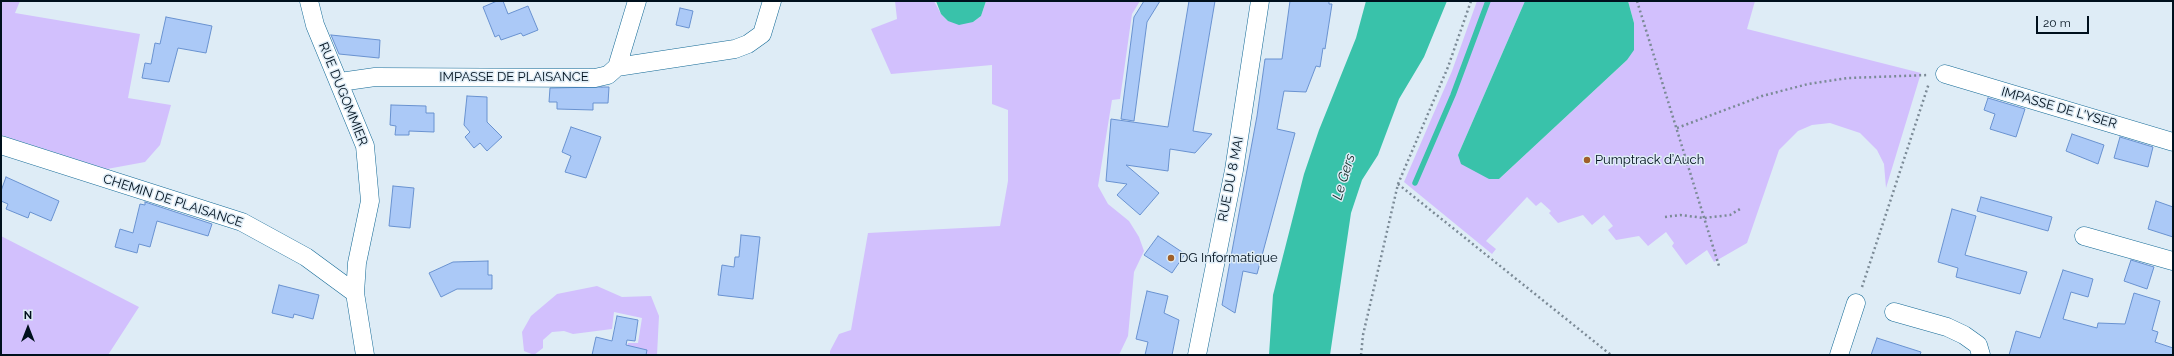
<!DOCTYPE html>
<meta charset="utf-8">
<style>
body{margin:0}
#map{position:relative;width:2174px;height:356px;overflow:hidden;background:#deecf6;font-family:Raleway,sans-serif}
canvas{display:block}
.frame{position:absolute;inset:0;border:2px solid #00101d;pointer-events:none}
.north{position:absolute;left:8px;top:308px;width:40px;height:40px;-webkit-text-stroke:3px #deecf6;paint-order:stroke;rotate:0deg;font-size:11px;font-weight:700;line-height:16px;text-align:center;color:#00101d}
.north::after{content:'';display:block;margin:auto;width:14px;height:18px;background:#00101d;clip-path:polygon(50% 0,100% 100%,50% 72%,0 100%)}
.scale{position:absolute;left:2036px;top:16px;width:53px;height:18px;box-sizing:border-box;border:2px solid #00101d;border-top:0;padding-left:5px;font-size:12px;line-height:14px;white-space:nowrap;color:#00101d;-webkit-text-stroke:3px #deecf6;paint-order:stroke}
</style>
<div id="map">
<canvas width="2174" height="356"></canvas>
<div class="frame"></div>
<div class="north">N</div>
<div class="scale">20 m</div>
</div>
<script>
const c = document.querySelector('canvas').getContext('2d');
c.lineJoin = 'round';
function fill(path, color) { c.fillStyle = color; c.fill(path, 'evenodd'); }
const poly = rows => new Path2D(rows.map(r => 'M' + r).join(''));
function stroke(path, color, width, dash) { c.strokeStyle = color; c.lineWidth = width; c.lineCap = dash ? 'butt' : 'round'; c.setLineDash(dash || []); c.stroke(path); }
function label(font, color, halo, rows, align = 'center') {
  c.font = font + ' Raleway,sans-serif'; c.lineWidth = 3; c.setLineDash([]); c.textBaseline = 'middle'; c.strokeStyle = halo; c.fillStyle = color; for (const [text, x, y, turn = 0] of rows) {
    c.save(); c.translate(x, y); c.rotate((+turn || 0) * Math.PI / 180); c.textAlign = isNaN(turn) ? turn : align; if (halo) c.strokeText(text, 0, 0); c.fillText(text, 0, 0); c.restore();
  }
}
const green = poly([
 [1,1,20,1,15,13,140,34,128,98,171,105,160,145,145,162,107,169,1,135],
 [895,1,934,1,941,14,948,21,973,22,981,16,986,1,1140,1,1132,14,1120,99,1112,100,1098,186,1108,204,1129,221,1139,237,1144,251,1134,272,1128,336,1119,355,830,355,830,351,839,334,851,330,868,233,1000,226,1008,181,1008,110,992,104,992,65,891,74,871,29,897,19],
 [1477,1,1525,1,1458,155,1489,179,1499,179,1627,60,1634,23,1628,1,1755,1,1747,29,1921,73,1886,188,1884,164,1877,150,1860,133,1830,123,1812,125,1798,131,1779,150,1747,243,1714,262,1707,250,1686,265,1672,246,1674,243,1666,232,1648,246,1639,236,1616,240,1608,230,1613,226,1604,215,1592,225,1583,215,1558,223,1549,213,1551,211,1541,202,1536,206,1527,197,1486,241,1496,249,1492,254,1404,182,1452,71],
 [1,236,139,307,108,355,1,355],
 [597,286,622,297,651,296,659,316,657,355,625,355,628,343,638,343,642,318,614,312,612,329,573,334,564,331,552,332,543,340,543,348,534,355,524,351,522,332,531,316,557,294]
]);
const water = poly([
 [936,1,986,1,981,16,973,22,959,25,948,21,941,14],
 [1366,1,1447,1,1424,57,1399,99,1378,155,1362,180,1351,213,1330,355,1269,355,1273,295,1304,174,1319,130,1356,38],
 [1525,1,1628,1,1634,23,1634,50,1627,60,1499,179,1489,179,1461,164,1458,155]
]);
const stream = poly([
 [1415,183,1453,95,1488,1]
]);
const building = poly([
 [497,1,503,1,508,14,528,6,538,30,523,36,521,33,501,40,499,35,495,37,483,7,497,1],
 [1144,1,1160,1,1147,22,1134,121,1121,119,1134,17,1144,1],
 [1189,1,1215,1,1193,131,1212,134,1195,153,1170,149,1168,171,1126,165,1159,193,1140,215,1117,195,1127,184,1106,181,1111,119,1168,127,1189,1],
 [1290,1,1329,1,1329,4,1332,4,1325,49,1323,48,1320,67,1316,66,1306,92,1284,91,1277,129,1295,133,1257,274,1243,271,1235,313,1222,305,1257,116,1265,59,1282,59,1290,1],
 [680,8,693,11,689,28,676,25,680,8],
 [166,17,212,26,206,53,178,48,169,82,142,78,145,63,151,64,155,43,160,44,166,17],
 [331,35,380,40,379,58,339,54,331,35],
 [602,87,609,87,608,103,593,103,593,110,557,109,557,102,549,102,550,88,602,87],
 [467,96,487,97,487,122,502,137,487,151,480,143,474,148,465,137,470,132,464,125,467,96],
 [1988,98,2025,109,2016,137,1990,129,1995,114,1984,110,1988,98],
 [391,105,426,106,426,113,434,113,434,132,409,131,409,135,395,135,396,126,390,125,391,105],
 [571,127,601,137,586,178,565,172,571,156,562,152,571,127],
 [2072,134,2104,145,2098,164,2066,151,2072,134],
 [2120,137,2153,147,2148,167,2114,158,2120,137],
 [6,177,59,201,51,221,30,212,28,218,6,209,8,204,1,201,1,191,6,177],
 [393,186,414,188,410,228,389,226,393,186],
 [1981,197,2052,217,2048,231,1977,211,1981,197],
 [2156,201,2173,207,2173,237,2148,229,2156,201],
 [145,202,212,224,208,236,157,221,150,247,139,244,137,253,115,247,120,229,133,233,140,204,145,205,145,202],
 [1952,209,1976,216,1965,255,2027,272,2020,294,1956,277,1958,268,1938,262,1952,209],
 [741,235,760,237,753,299,718,295,722,265,734,267,735,257,739,257,741,235],
 [1158,236,1185,254,1172,273,1144,255,1158,236],
 [2131,260,2154,267,2147,289,2124,281,2131,260],
 [488,261,488,275,492,275,492,289,457,289,441,297,429,273,453,262,488,261],
 [2063,270,2093,279,2088,297,2071,292,2063,319,2097,328,2098,323,2125,324,2134,293,2160,301,2152,330,2158,332,2155,342,2173,348,2173,355,2009,355,2016,331,2040,338,2063,270],
 [279,285,319,295,313,319,294,314,293,318,272,313,279,285],
 [1147,291,1168,296,1164,313,1179,320,1172,355,1145,355,1148,342,1136,339,1147,291],
 [617,316,638,320,635,341,627,340,626,345,647,350,646,355,592,355,596,337,612,341,617,316],
 [1877,338,1921,352,1920,355,1871,355,1877,338]
]);
const path = poly([
 [1637,1,1719,266],
 [1677,128,1762,96,1808,84,1848,78,1928,75],
 [1398,184,1611,355],
 [1665,217,1680,215,1704,218,1730,215,1740,209],
 [1862,287,1929,83],
 [1361,355,1363,335,1398,184,1448,67,1471,1]
]);
const minor = poly([
 [309,1,315,25,365,146,370,201,357,263,355,293,365,355],
 [617,67,735,49,748,44,762,34,772,1],
 [1945,74,2173,142],
 [340,82,375,77,595,78,608,75,617,67,637,1],
 [1,145,242,222,306,257,355,293],
 [2084,236,2173,261],
 [1894,312,1947,327,1964,335,1978,345,1981,355],
 [1197,355,1234,170,1260,1],
 [1839,355,1856,303]
]);
const markers = [
 [1587,160,4,"#a06029"],
 [1171,258,4,"#a06029"]
];
const streetNames = [
 ["IMPASSE DE PLAISANCE",514,77],
 ["RUE DUGOMMIER",343,94,68],
 ["IMPASSE DE L'YSER",2059,108,16],
 ["RUE DU 8 MAI",1231,179,-79],
 ["CHEMIN DE PLAISANCE",173,201,18]
];
const poiNames = [
 ["Pumptrack d’Auch",1595,160],
 ["DG Informatique",1179,258]
];
const waterNames = [
 ["Le Gers",1344,177,-73]
];
fill(green, '#d2c0fd');
fill(water, '#39c2aa');
stroke(stream, '#39c2aa', 5.5);
fill(building, '#abc9f7');
stroke(building, '#6992d0', 1);
stroke(minor, '#136996', 19);
stroke(path, '#7b8a96', 2.5, [2, 3]);
stroke(minor, '#fff', 18);
for (const [x, y, r, color] of markers) { const dot = new Path2D(); dot.arc(x, y, r, 0, 2 * Math.PI); c.fillStyle = color; c.fill(dot); stroke(dot, '#deecf6', 1.5); }
label('13px', '#00101d', '#deecf6', streetNames);
label('13px', '#00101d', '#deecf6', poiNames, 'left');
label('italic 14px', '#19302b', '#deecf6', waterNames);
</script>
